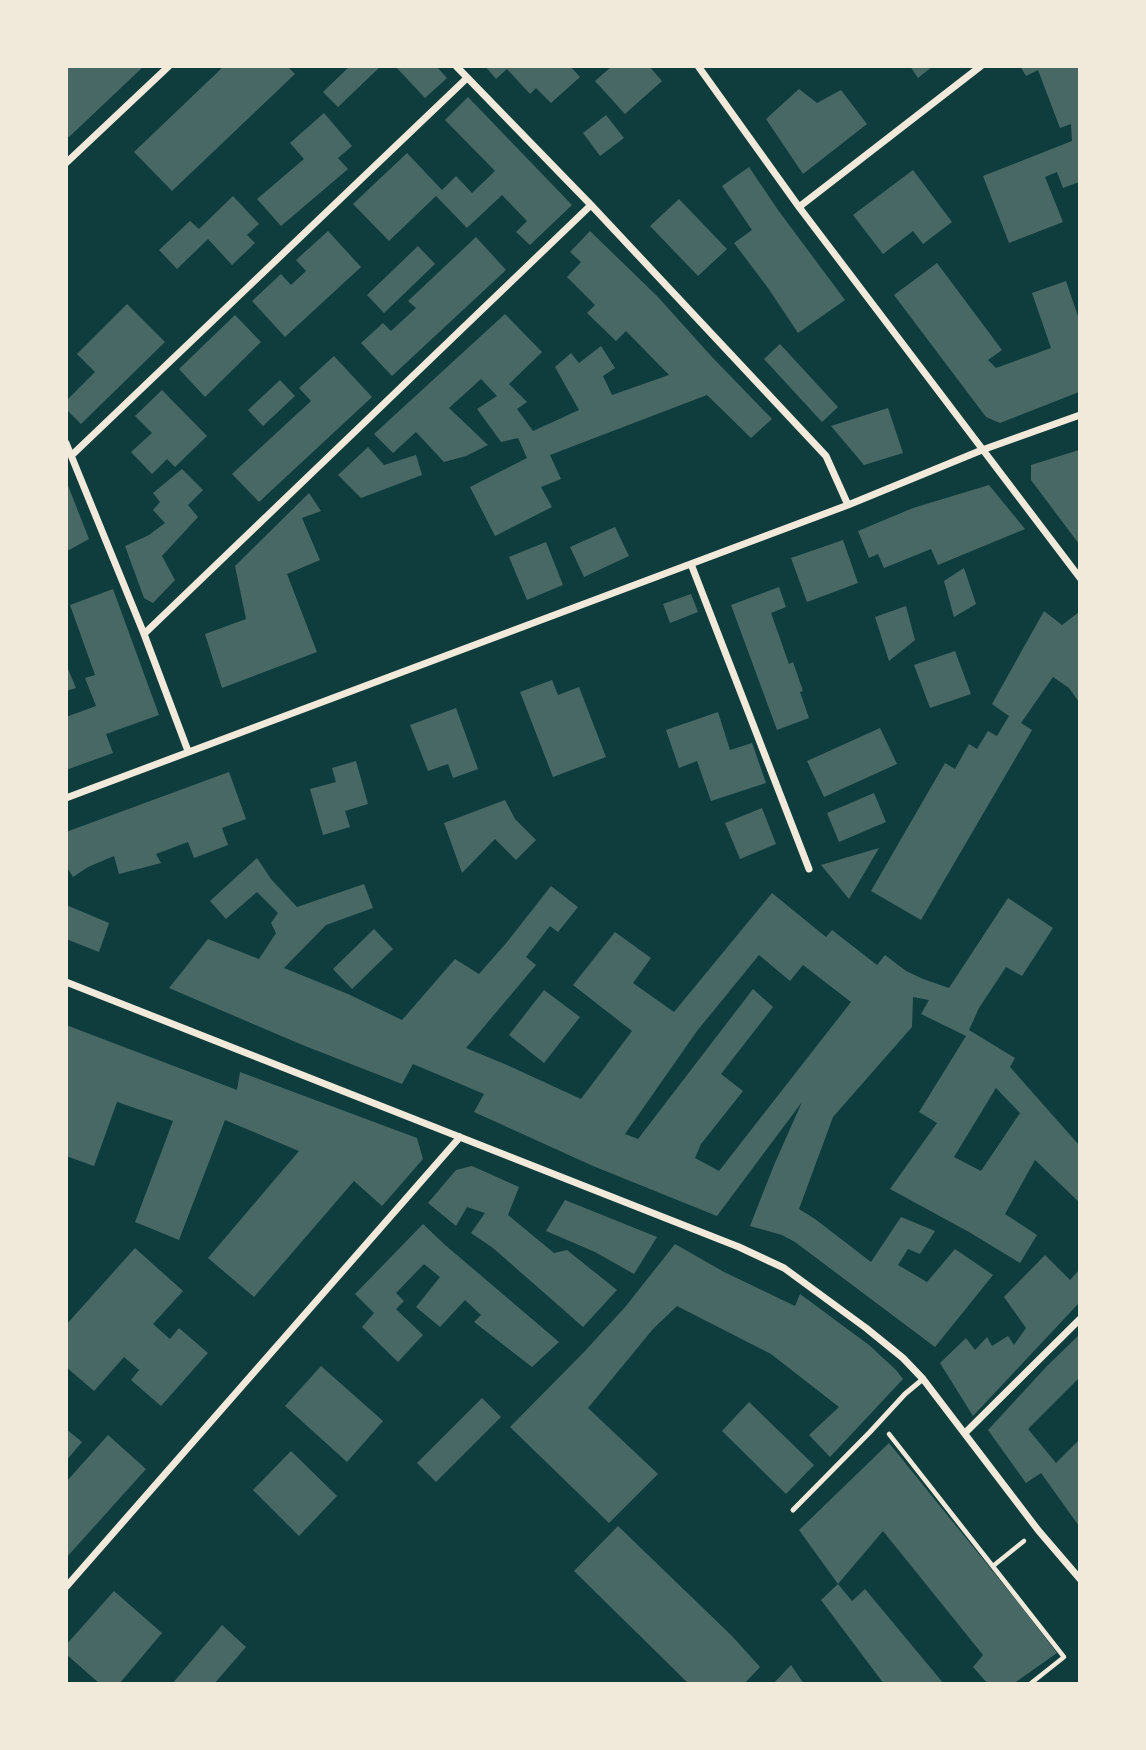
<!DOCTYPE html>
<style>
body{margin:0}
#map{position:relative;width:1146px;height:1750px;overflow:hidden;background:#0f3d3e;font-family:"Roboto Condensed",sans-serif}
canvas{display:block}
.frame{position:absolute;inset:0;border:68px solid #f1e9da;pointer-events:none}
</style>
<div id="map">
<canvas width="1146" height="1750"></canvas>
<div class="frame"></div>
</div>
<script>
const c = document.querySelector('canvas').getContext('2d');
c.lineJoin = 'round';
function fill(path, color) { c.fillStyle = color; c.fill(path, 'evenodd'); }
const poly = rows => new Path2D(rows.map(r => 'M' + r).join(''));
function stroke(path, color, width, dash) { c.strokeStyle = color; c.lineWidth = width; c.lineCap = dash ? 'butt' : 'round'; c.setLineDash(dash || []); c.stroke(path); }
const building = poly([
 [66,66,144,66,69,137,66,134],
 [224,66,287,66,295,74,172,191,134,152],
 [350,66,381,66,338,107,323,92],
 [395,66,436,66,447,78,425,98],
 [485,66,570,66,580,77,551,103,536,88,530,94,507,69,496,79],
 [612,66,649,66,662,81,625,114,595,81],
 [910,66,933,66,918,78],
 [1020,66,1079,66,1079,182,1063,188,1057,172,1045,177,1063,222,1009,243,983,176,1072,141,1071,124,1060,128,1038,70,1026,76],
 [799,89,817,103,841,90,867,124,803,174,766,119],
 [468,97,572,205,530,245,516,232,527,221,502,195,467,228,436,196,389,241,353,204,407,153,442,190,456,176,472,193,495,171,445,120],
 [324,113,352,146,338,158,348,169,281,226,257,199,304,159,290,143],
 [606,115,624,138,600,156,583,133],
 [749,167,778,210,845,300,798,333,768,288,734,243,752,230,722,186],
 [913,170,952,222,923,244,913,231,883,254,853,215],
 [233,196,259,224,247,235,255,243,232,265,208,239,177,269,159,250,190,221,199,229],
 [679,199,727,249,698,276,650,226],
 [328,231,361,267,285,337,252,301,281,274,291,285,306,271,296,260],
 [590,231,658,297,712,357,772,419,751,438,707,395,550,455,561,479,541,487,552,507,495,536,470,487,527,458,518,438,501,442,477,409,497,396,481,379,449,408,488,445,466,456,444,462,416,432,393,453,374,434,505,314,542,352,509,384,527,402,517,409,533,431,579,410,555,367,571,353,579,363,601,346,615,368,603,376,612,395,669,375,626,331,616,341,587,313,595,305,567,277,581,262,570,252],
 [476,237,506,270,392,376,361,343,383,323,391,331,416,308,408,301],
 [418,246,435,264,384,313,367,295],
 [937,263,1002,350,988,360,996,368,1051,348,1032,293,1066,281,1079,319,1079,392,1000,423,986,417,894,295],
 [127,304,165,342,81,424,66,409,66,401,95,372,77,354],
 [235,315,261,342,205,397,179,369],
 [780,344,838,407,822,422,764,359],
 [334,356,372,397,259,502,232,474,311,401,299,388],
 [280,380,295,396,263,426,248,410],
 [162,390,207,436,175,467,167,459,152,474,131,452,152,433,135,416],
 [888,408,903,453,864,465,831,426],
 [368,447,384,465,416,455,422,475,361,498,338,475],
 [1079,450,1079,544,1031,480,1031,465],
 [182,469,203,490,188,505,198,517,162,556,175,580,153,603,144,598,125,546,149,535,165,523,153,510,160,502,153,493],
 [67,483,89,539,69,550,66,550],
 [989,485,1025,529,938,565,931,549,884,568,878,554,869,558,858,531,913,508],
 [309,493,321,511,302,518,320,560,287,574,317,652,222,688,205,634,246,619,235,566],
 [615,527,629,556,584,577,570,547],
 [843,540,858,583,807,602,791,558],
 [546,542,563,585,527,600,509,557],
 [964,568,976,604,954,617,944,581],
 [779,587,786,607,771,613,789,664,793,662,803,691,800,692,809,718,777,730,731,605],
 [113,589,159,715,106,734,113,753,66,770,66,717,96,706,85,678,95,675,70,605],
 [691,594,698,612,670,623,663,604],
 [906,606,915,640,889,661,875,617],
 [1044,611,1062,625,1079,612,1079,702,1069,688,1053,677,1021,723,1032,730,921,920,871,891,945,763,955,769,969,744,977,749,988,731,997,736,1009,716,992,704],
 [955,651,971,694,930,708,914,665],
 [66,664,76,688,66,691],
 [552,680,558,695,579,687,606,757,553,777,520,692],
 [456,708,478,769,453,778,448,764,428,771,410,725],
 [718,712,730,750,752,743,766,783,711,801,697,761,679,768,666,730],
 [880,728,897,764,824,797,807,761],
 [356,761,368,804,345,811,350,827,323,835,310,789,336,782,332,768],
 [229,772,246,819,222,828,228,845,194,858,188,842,156,854,161,863,119,874,114,856,88,867,73,877,66,866,66,832],
 [874,793,886,822,839,842,827,813],
 [505,800,515,819,536,840,516,860,495,839,462,873,444,823],
 [762,808,776,844,740,859,725,823],
 [879,848,849,899,821,865],
 [257,858,271,879,297,907,364,884,373,908,326,925,284,968,348,994,402,1020,455,959,479,974,507,942,551,886,578,907,558,932,550,926,526,957,536,965,466,1048,507,1065,581,1099,632,1031,573,985,615,932,651,958,633,983,674,1012,772,893,826,937,832,930,877,965,885,955,906,971,923,979,949,988,1008,898,1053,928,1022,976,1006,967,979,1008,969,1030,1015,1058,1010,1067,1079,1145,1079,1202,1035,1160,1005,1214,1037,1235,1020,1263,969,1232,890,1189,937,1123,919,1112,966,1036,921,1014,929,1000,913,997,912,1027,833,1117,799,1209,815,1219,871,1262,901,1217,935,1231,920,1254,908,1249,898,1265,927,1282,955,1249,993,1275,935,1347,795,1242,782,1235,750,1226,774,1165,802,1102,717,1216,593,1166,474,1112,484,1094,413,1064,402,1084,300,1044,169,988,208,939,259,959,276,933,271,923,278,913,257,892,226,919,210,901],
 [759,955,790,981,803,965,851,1002,719,1171,695,1158,701,1144,743,1091,721,1074,773,1007,753,989,638,1139,625,1134,697,1031],
 [996,1088,1020,1113,981,1171,954,1157],
 [66,905,109,923,99,952,66,939],
 [374,929,393,949,352,989,333,969],
 [544,990,580,1017,544,1063,509,1035],
 [66,1025,237,1090,240,1072,417,1138,423,1159,382,1206,354,1181,254,1297,208,1258,299,1151,225,1120,179,1240,135,1222,173,1121,117,1102,94,1166,66,1156],
 [472,1166,519,1187,508,1215,554,1253,567,1250,617,1290,583,1327,493,1248,471,1233,485,1213,467,1207,456,1226,428,1203,456,1170],
 [565,1200,657,1237,634,1274,595,1252,546,1231],
 [423,1224,444,1244,559,1342,532,1367,474,1322,481,1315,465,1300,440,1327,416,1307,440,1277,424,1264,396,1293,404,1301,396,1309,423,1335,398,1362,362,1327,374,1313,355,1294],
 [675,1244,724,1272,795,1306,800,1294,869,1345,896,1370,903,1379,830,1457,809,1435,839,1407,771,1354,677,1306,653,1329,588,1408,658,1474,609,1523,510,1427,585,1351,626,1306],
 [135,1248,183,1291,153,1324,170,1339,179,1328,208,1353,161,1406,131,1380,139,1370,124,1357,94,1391,66,1367,66,1325],
 [1045,1255,1070,1280,1079,1270,1079,1303,973,1416,940,1363,966,1338,975,1350,987,1337,992,1346,1008,1336,1014,1345,1026,1328,1004,1297],
 [1079,1335,1079,1378,1028,1429,1056,1463,1079,1440,1079,1526,1041,1473,1026,1483,988,1430,1047,1366],
 [321,1366,383,1421,347,1462,285,1406],
 [482,1398,501,1417,436,1482,417,1463],
 [749,1402,814,1465,786,1494,722,1431],
 [66,1429,82,1442,66,1461],
 [108,1435,146,1469,66,1558,66,1482],
 [889,1443,1021,1606,1057,1653,1013,1684,988,1684,973,1667,983,1655,883,1531,838,1584,852,1601,865,1589,944,1684,884,1684,821,1600,838,1584,799,1530],
 [291,1451,337,1496,299,1536,253,1490],
 [618,1526,732,1636,760,1667,744,1684,689,1684,574,1571],
 [114,1591,162,1633,119,1684,100,1684,66,1654,66,1645],
 [222,1625,246,1647,214,1684,172,1684],
 [791,1665,804,1684,773,1684]
]);
const path = poly([
 [889,1434,1064,1657,1030,1684],
 [993,1566,1024,1541]
]);
const service = poly([
 [793,1510,870,1432,905,1394,923,1379]
]);
const minor = poly([
 [456,66,591,205,826,456,848,505],
 [698,66,799,207,1080,578],
 [66,163,169,66],
 [799,207,981,66],
 [66,443,144,634,188,751],
 [72,455,467,78],
 [691,564,809,869],
 [144,634,591,205],
 [66,798,848,505,982,450,1080,415],
 [66,982,739,1247,784,1268,866,1328,903,1358,923,1379,1038,1530,1080,1579],
 [965,1433,1080,1319],
 [66,1587,460,1137]
]);
fill(building, '#486865');
stroke(path, '#f1e9da', 4.5);
stroke(service, '#f1e9da', 5);
stroke(minor, '#f1e9da', 7);
</script>
